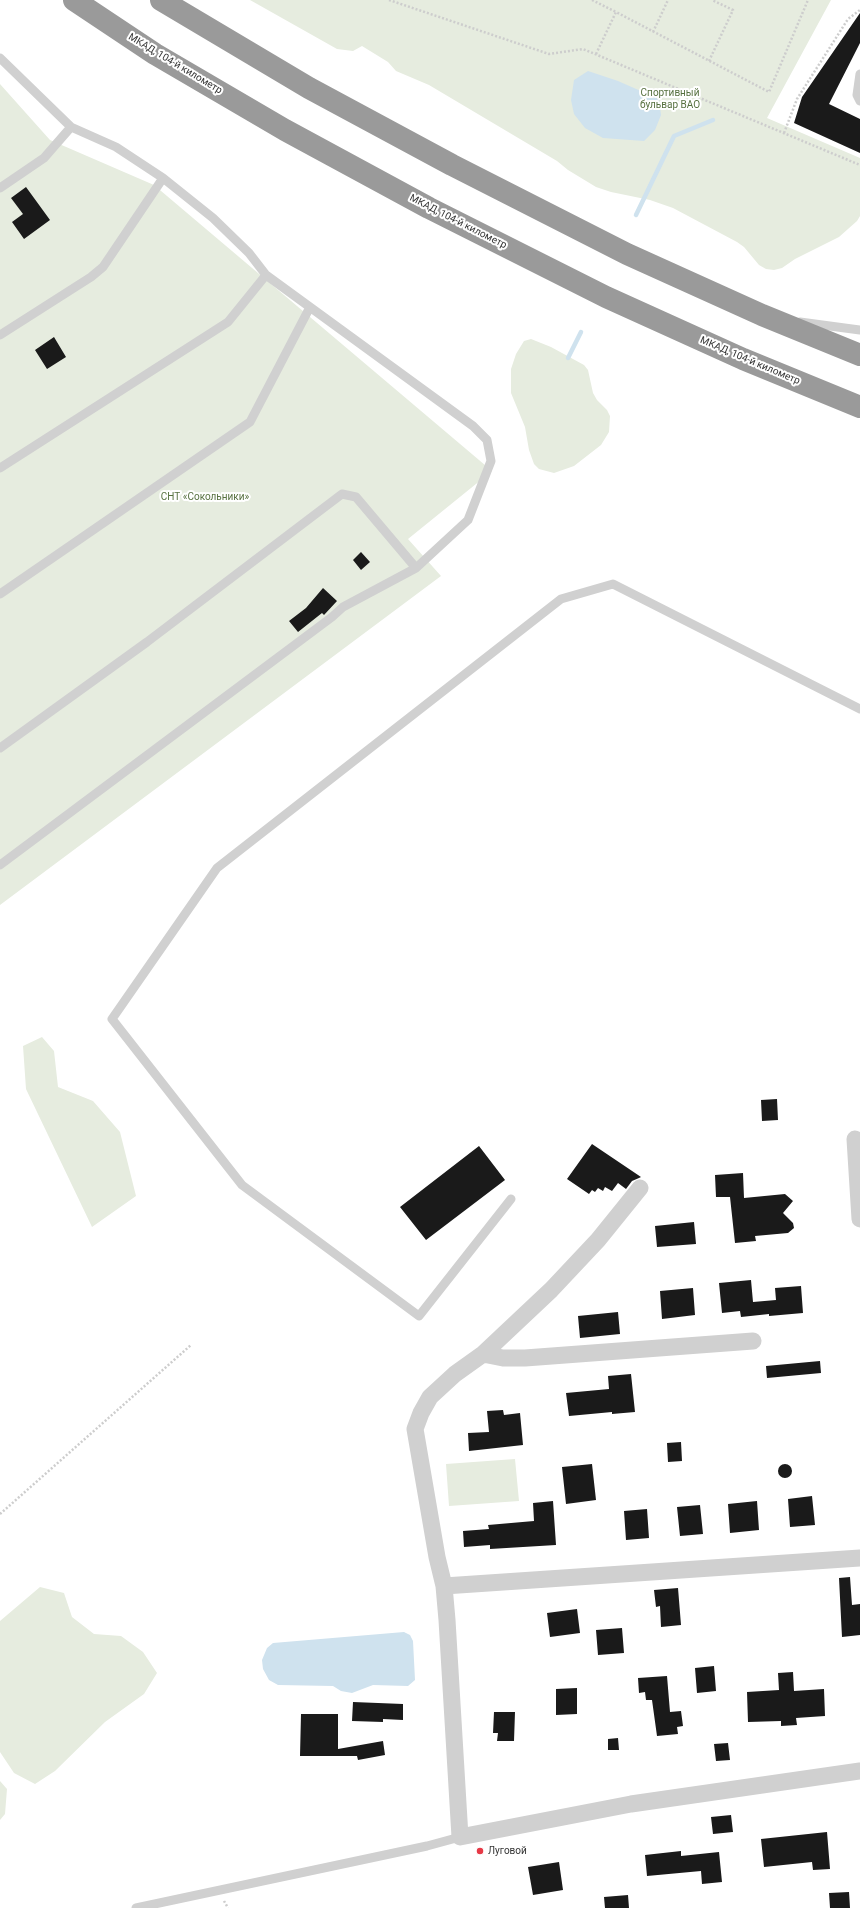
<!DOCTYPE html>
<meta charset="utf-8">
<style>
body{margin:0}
canvas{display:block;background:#fff}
</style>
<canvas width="860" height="1908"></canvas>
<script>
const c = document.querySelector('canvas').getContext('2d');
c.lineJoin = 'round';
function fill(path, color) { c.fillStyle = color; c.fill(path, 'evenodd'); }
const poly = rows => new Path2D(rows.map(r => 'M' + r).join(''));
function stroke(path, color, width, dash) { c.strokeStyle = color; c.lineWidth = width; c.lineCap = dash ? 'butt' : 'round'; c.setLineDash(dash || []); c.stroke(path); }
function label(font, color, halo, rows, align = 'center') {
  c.font = font + ' Roboto,sans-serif'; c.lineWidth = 4; c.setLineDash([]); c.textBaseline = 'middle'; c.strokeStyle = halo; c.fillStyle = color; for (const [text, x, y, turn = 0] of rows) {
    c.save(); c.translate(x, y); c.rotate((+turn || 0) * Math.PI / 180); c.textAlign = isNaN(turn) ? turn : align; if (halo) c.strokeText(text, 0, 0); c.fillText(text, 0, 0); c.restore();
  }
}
const green = poly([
 [250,0,831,0,767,118,860,158,860,216,857,221,839,237,795,259,782,268,774,270,766,269,759,265,744,247,737,242,673,208,650,200,611,192,596,187,568,170,557,161,429,85,396,71,388,62,362,46,353,51,337,49],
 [0,84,50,140,154,185,492,471,408,539,441,576,0,905],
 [531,339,551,347,584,365,588,370,593,393,597,400,607,410,610,416,609,432,601,445,574,466,554,473,539,469,534,464,529,450,525,427,511,393,511,369,516,354,524,341],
 [42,1037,54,1051,58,1087,93,1101,120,1132,136,1196,92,1227,26,1089,23,1046],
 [515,1459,519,1501,449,1506,446,1464],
 [40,1587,64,1593,72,1617,94,1634,121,1636,143,1652,157,1673,144,1694,105,1722,55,1771,35,1784,14,1773,0,1752,0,1621],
 [0,1781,7,1789,5,1814,0,1820]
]);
const water = poly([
 [588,71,618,81,659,99,661,115,655,130,644,141,603,138,585,128,574,114,571,100,574,80],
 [404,1632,410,1635,413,1641,415,1680,408,1686,373,1685,352,1693,341,1691,333,1686,278,1685,269,1680,263,1669,262,1660,267,1648,273,1643]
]);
const stream = poly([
 [636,215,674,136,713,120],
 [568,358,581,332]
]);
const building = poly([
 [860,13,860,43,829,104,860,119,860,153,794,123,802,97],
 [26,187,50,220,24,239,12,222,23,214,11,198],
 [54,337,66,357,47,369,35,350],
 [361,552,370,562,361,570,353,560],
 [323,588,337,601,324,615,322,613,298,632,289,621,306,608],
 [777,1099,778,1120,762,1121,761,1100],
 [592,1144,641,1177,639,1178,632,1181,626,1189,618,1183,612,1191,605,1187,603,1191,598,1188,595,1192,592,1190,589,1194,567,1179],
 [479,1146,505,1180,426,1240,400,1207],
 [743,1173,744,1198,785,1194,793,1201,783,1213,793,1223,794,1228,788,1233,755,1236,756,1241,735,1243,730,1197,716,1197,715,1175],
 [694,1222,696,1244,657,1247,655,1226],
 [751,1280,753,1302,776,1300,775,1288,801,1286,803,1313,769,1316,769,1314,741,1317,740,1311,722,1313,719,1283],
 [693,1288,695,1315,662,1319,660,1291],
 [618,1312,620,1334,580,1338,578,1316],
 [820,1361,821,1373,767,1378,766,1366],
 [631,1374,635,1412,612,1414,612,1412,569,1416,566,1393,609,1389,608,1376],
 [503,1410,504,1415,520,1413,523,1445,469,1451,468,1433,489,1432,487,1411],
 [681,1442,682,1461,668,1462,667,1443],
 '778 1471a7 7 0 1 1 14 0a7 7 0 1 1-14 0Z',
 [592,1464,596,1500,566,1504,562,1467],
 [812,1496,815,1525,790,1527,788,1499],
 [553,1501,556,1545,490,1549,490,1545,464,1547,463,1531,489,1529,488,1525,534,1521,533,1503],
 [757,1501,759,1530,730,1533,728,1504],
 [700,1505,703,1534,680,1536,677,1507],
 [647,1509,649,1538,626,1540,624,1511],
 [850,1577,852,1605,860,1604,860,1635,842,1637,839,1578],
 [678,1588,681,1625,661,1627,660,1606,656,1607,654,1590],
 [577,1609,580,1633,550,1637,547,1613],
 [622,1628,624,1653,598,1655,596,1630],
 [714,1666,716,1691,697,1693,695,1668],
 [793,1672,794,1691,824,1689,825,1716,796,1718,797,1725,781,1726,781,1721,748,1722,747,1692,779,1690,778,1673],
 [667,1676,670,1712,681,1711,683,1726,677,1727,678,1734,657,1736,652,1700,646,1700,645,1692,639,1693,638,1678],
 [577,1688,577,1714,556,1715,556,1689],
 [353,1702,403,1704,403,1720,383,1719,383,1722,352,1721],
 [494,1712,515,1712,514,1741,497,1741,498,1733,493,1733],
 [301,1714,338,1714,338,1749,383,1741,385,1755,358,1760,357,1756,300,1756],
 [618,1738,619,1750,608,1750,608,1739],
 [728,1743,730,1760,716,1761,714,1744],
 [731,1815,733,1832,713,1834,711,1817],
 [827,1832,830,1869,813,1870,812,1862,764,1867,761,1839],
 [681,1851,681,1856,719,1852,722,1882,702,1884,701,1871,647,1876,645,1855],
 [559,1862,563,1890,533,1895,528,1867],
 [849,1892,850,1908,830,1908,829,1893],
 [628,1895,629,1908,605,1908,604,1897]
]);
const path = poly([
 [389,0,549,54,583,49,860,165],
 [592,0,616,12],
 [653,32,668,0],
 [596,54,616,12,769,92,808,0],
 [709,61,733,10,712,0],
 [784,133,797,99,848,19,860,10],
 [0,1514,191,1345],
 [224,1901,228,1908]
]);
const lane = poly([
 [0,58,71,127,116,147,163,178,213,218,249,253,266,275,473,426,487,440,491,461,468,520,416,568,343,607,332,617,0,865],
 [860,74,857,95,860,101],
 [0,188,44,158,71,127],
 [800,322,860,330],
 [0,335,91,277,103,267,163,178],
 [0,468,228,322,266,275],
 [0,594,250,422,310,307],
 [0,748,147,642,342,494,356,497,416,568],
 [511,1199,419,1316,242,1185,112,1019,217,868,561,599,613,584,860,709],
 [136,1908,427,1846,460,1837]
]);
const street = poly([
 [855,1139,860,1219],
 [640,1188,598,1240,551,1290,483,1354,455,1374,430,1397,421,1413,415,1429,437,1557,444,1586,447,1620,460,1837,631,1804,860,1771],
 [483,1354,503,1358,525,1358,753,1341],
 [444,1586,860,1558]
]);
const highway = poly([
 [74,0,155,54,285,130,429,208,606,297,743,359,860,407],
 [161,0,309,88,452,165,627,254,762,315,860,355]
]);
const markers = [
 [480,1851,4,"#e63946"]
];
const streetNames = [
 ["МКАД, 104-й километр",175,64,31],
 ["МКАД, 104-й километр",458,222,27],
 ["МКАД, 104-й километр",750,361,23]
];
const parkNames = [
 ["Спортивный",670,93],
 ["бульвар ВАО",670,105],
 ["СНТ «Сокольники»",205,497]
];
const poiNames = [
 ["Луговой",488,1851]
];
fill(green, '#e6ecdf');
fill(water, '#cfe2ee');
stroke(stream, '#cfe2ee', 4.5);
fill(building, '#1a1a1a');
stroke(path, '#cdcdcd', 2.5, [2, 2]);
stroke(lane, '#d0d0d0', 9);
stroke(street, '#d0d0d0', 17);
stroke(highway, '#9a9a9a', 22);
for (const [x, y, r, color] of markers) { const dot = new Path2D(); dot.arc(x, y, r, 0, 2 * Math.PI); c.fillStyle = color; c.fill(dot); stroke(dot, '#fff', 1.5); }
label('10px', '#333', '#fff', streetNames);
label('10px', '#56703f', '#fff', parkNames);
label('10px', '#333', '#fff', poiNames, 'left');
</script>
